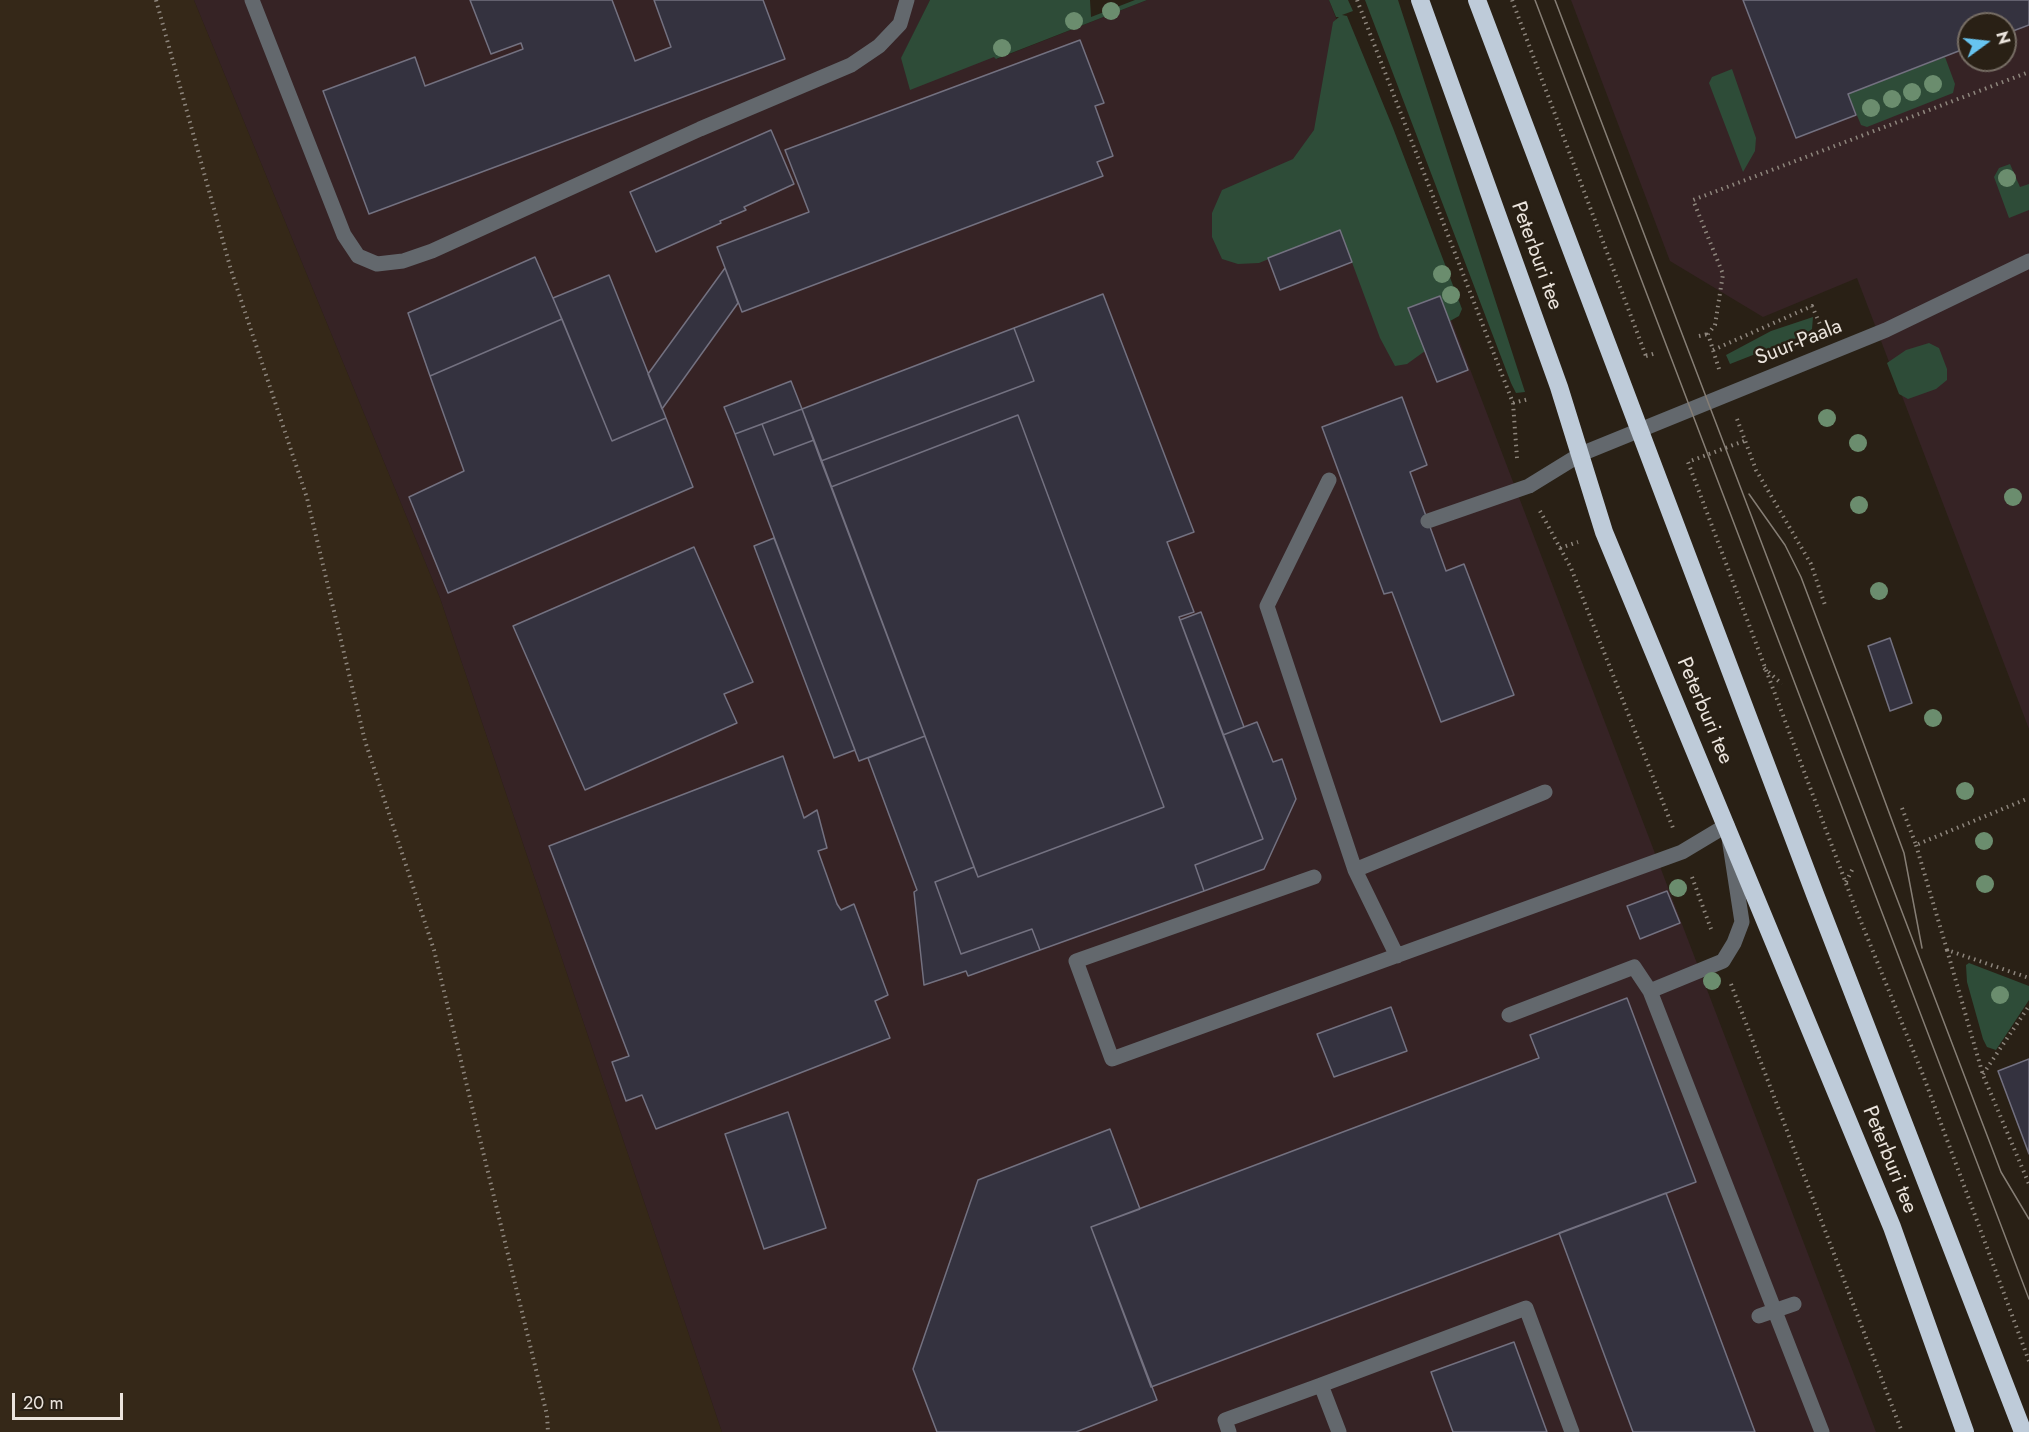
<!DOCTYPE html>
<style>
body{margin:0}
#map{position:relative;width:2029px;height:1432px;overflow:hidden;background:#292015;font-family:Jost,sans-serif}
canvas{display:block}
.north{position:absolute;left:1957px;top:12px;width:60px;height:60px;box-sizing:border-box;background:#292015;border:2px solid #776e65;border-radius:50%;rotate:75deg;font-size:16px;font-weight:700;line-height:24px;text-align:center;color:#ebe4dd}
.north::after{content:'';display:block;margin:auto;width:21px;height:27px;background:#67c4f0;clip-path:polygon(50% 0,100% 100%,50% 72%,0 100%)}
.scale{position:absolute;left:12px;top:1393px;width:111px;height:27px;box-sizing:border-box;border:3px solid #ebe4dd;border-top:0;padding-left:8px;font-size:18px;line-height:21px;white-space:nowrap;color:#ebe4dd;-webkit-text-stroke:4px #292015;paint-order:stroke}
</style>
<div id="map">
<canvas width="2029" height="1432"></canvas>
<div class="north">N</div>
<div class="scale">20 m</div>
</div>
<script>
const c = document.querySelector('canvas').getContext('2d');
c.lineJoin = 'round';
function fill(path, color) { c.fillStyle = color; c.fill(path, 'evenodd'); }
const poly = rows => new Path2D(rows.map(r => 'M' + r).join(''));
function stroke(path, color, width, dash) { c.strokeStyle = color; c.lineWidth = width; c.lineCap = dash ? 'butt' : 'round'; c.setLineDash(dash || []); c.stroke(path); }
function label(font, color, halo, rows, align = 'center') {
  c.font = font + ' Jost,sans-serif'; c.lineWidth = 5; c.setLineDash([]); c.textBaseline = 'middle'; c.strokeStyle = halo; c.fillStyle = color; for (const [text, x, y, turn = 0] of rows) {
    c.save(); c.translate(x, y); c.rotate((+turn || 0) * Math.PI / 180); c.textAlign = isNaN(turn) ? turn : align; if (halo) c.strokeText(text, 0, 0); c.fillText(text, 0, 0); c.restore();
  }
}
const built = poly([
 [0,0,194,0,440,598,722,1432,0,1432]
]);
const industrial = poly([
 [194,0,930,0,901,59,995,57,997,59,1147,0,1329,0,1876,1432,722,1432,440,598],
 [1571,0,2029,0,2029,729,1857,278,1763,317,1670,261],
 [1969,24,2005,24,2005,60,1969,60]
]);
const green = poly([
 [930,0,1090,0,1091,17,1135,0,1147,0,996,59,994,57,910,90,901,58],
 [1329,0,1348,0,1353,11,1342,15,1347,16,1393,128,1462,309,1459,316,1450,321,1439,296,1408,308,1425,351,1407,364,1395,366,1380,338,1340,230,1259,263,1238,264,1222,259,1212,237,1212,213,1222,190,1293,159,1314,130,1333,22,1339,17,1336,17],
 [1365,0,1398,0,1525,392,1516,393,1511,383],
 [1945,57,1955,84,1953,93,1867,127,1861,125,1848,94],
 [1732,69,1756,138,1755,151,1743,172,1709,83,1712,77],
 [2010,164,2020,187,2029,184,2029,210,2009,218,1994,177,1999,168],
 [1813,317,1812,329,1804,335,1730,364,1726,355,1771,331],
 [1929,343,1939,348,1947,369,1947,380,1936,389,1908,399,1899,394,1887,363,1906,350],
 [1969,963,2029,986,2029,1000,1996,1050,1987,1047,1983,1039,1967,982,1966,965]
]);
const building = poly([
 [470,0,612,0,635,61,671,47,654,0,763,0,785,59,369,214,323,91,415,57,425,86,523,49,521,43,491,54,470,0],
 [1743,0,2029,0,2029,25,2005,34,2005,24,1969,24,1969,47,1848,94,1856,115,1796,138,1743,0],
 [1080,40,1104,103,1095,106,1113,156,1097,162,1103,176,742,312,717,247,809,212,785,150,1080,40],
 [771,130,794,184,744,207,746,210,720,221,721,223,656,252,630,192,771,130],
 [1340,230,1352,262,1280,290,1268,258,1340,230],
 [535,257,562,319,430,376,408,313,535,257],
 [725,268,738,303,662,409,648,374,725,268],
 [609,275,666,418,612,441,553,298,609,275],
 [1103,294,1194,532,1167,542,1194,612,1179,617,1263,839,1195,865,1204,891,1040,950,1032,929,961,954,935,882,974,867,978,877,1164,807,1018,415,831,487,821,461,1034,381,1014,328,1103,294],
 [1440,296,1468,370,1437,382,1408,308,1440,296],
 [562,319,612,441,666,418,693,487,448,593,409,497,464,471,430,376,562,319],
 [1014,328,1034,381,821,461,802,409,1014,328],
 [791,381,802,409,735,434,724,407,791,381],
 [1402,397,1427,465,1410,472,1446,571,1464,564,1514,695,1441,722,1392,592,1384,594,1322,427,1402,397],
 [802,409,814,440,774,455,762,424,802,409],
 [1018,415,1164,807,978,877,831,487,1018,415],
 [762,424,774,455,814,440,925,736,859,761,735,434,762,424],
 [774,538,855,750,834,758,754,546,774,538],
 [694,547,753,682,724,694,737,723,585,790,513,626,694,547],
 [1201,612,1244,727,1223,735,1180,620,1201,612],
 [1890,638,1912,703,1890,711,1868,646,1890,638],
 [1257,722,1273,762,1282,759,1296,799,1264,869,1204,891,1195,865,1263,839,1223,735,1257,722],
 [925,736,974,867,935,882,961,954,1032,929,1040,950,968,976,966,971,924,985,914,892,917,890,868,758,925,736],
 [783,756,804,818,817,810,827,848,818,851,837,904,841,910,854,904,888,995,875,1001,890,1038,656,1129,642,1095,626,1101,612,1062,629,1056,549,846,783,756],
 [1667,891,1680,923,1640,939,1627,906,1667,891],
 [1627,998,1696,1182,1151,1387,1091,1227,1539,1058,1530,1035,1627,998],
 [1391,1007,1407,1051,1334,1077,1317,1034,1391,1007],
 [2029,1059,2029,1154,1998,1071,2029,1059],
 [788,1112,826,1228,764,1249,725,1134,788,1112],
 [1110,1129,1140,1209,1091,1227,1157,1400,1076,1432,937,1432,913,1369,978,1180,1110,1129],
 [1666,1193,1755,1432,1633,1432,1559,1233,1666,1193],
 [1514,1342,1547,1432,1453,1432,1431,1372,1514,1342]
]);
const path = poly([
 [156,0,231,270,307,498,365,741,434,950,547,1415,548,1432],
 [1357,0,1513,403,1517,458],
 [1512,0,1646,356],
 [1699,336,1708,334],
 [1713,350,1812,306,1822,329],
 [1646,356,1656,353],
 [1719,369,1708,334,1715,325,1723,274,1693,200,2029,72],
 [1513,403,1529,399],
 [1737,419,1756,470,1811,564,1826,608],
 [1744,441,1688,462,1853,902,1923,1075,2029,1361],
 [1540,511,1571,568,1673,828],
 [1560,548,1578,542],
 [1764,668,1782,684],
 [1902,808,1916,845,2029,798],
 [1916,845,1947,950,2029,978],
 [1692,877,1711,929],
 [1846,882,1853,868],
 [1947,950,1983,1075,2029,1184],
 [1731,984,1902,1432],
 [1983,1074,2029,1006]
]);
const lane = poly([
 [252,0,344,235,358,256,377,264,403,261,432,251,700,129,851,65,879,46,900,24,907,0],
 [1329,480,1267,606,1355,870,1397,956],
 [1428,521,1529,486,1581,454],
 [1355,870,1545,792],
 [1314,877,1076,961,1112,1059,1682,852,1727,825,1742,922,1734,943,1723,961,1650,991],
 [1509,1015,1634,967,1650,991,1822,1432],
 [1759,1316,1794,1304],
 [1229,1432,1225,1420,1321,1385],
 [1339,1432,1321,1385,1526,1308,1572,1432]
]);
const street = poly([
 [1581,454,1886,330,2029,261]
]);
const highway = poly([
 [1420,0,1559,387,1604,532,1892,1227,1965,1432],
 [1477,0,1816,897,2023,1432]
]);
const tram = poly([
 [1535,0,2029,1299],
 [1555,0,2001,1172,2029,1219],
 [1749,494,1785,545,1801,577,1852,712,1904,853,1922,948]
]);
const trees = [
 [1111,11],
 [1074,21],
 [1002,48],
 [1933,84],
 [1912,92],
 [1892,99],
 [1871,108],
 [2007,178],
 [1442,274],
 [1451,295],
 [1827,418],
 [1858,443],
 [2013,497],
 [1859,505],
 [1879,591],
 [1933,718],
 [1965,791],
 [1984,841],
 [1985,884],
 [1678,888],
 [1712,981],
 [2000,995]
];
const streetNames = [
 ["Peterburi tee",1536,256,70],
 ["Suur-Paala",1799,343,-22],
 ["Peterburi tee",1704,711,67],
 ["Peterburi tee",1889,1160,68]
];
fill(built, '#352818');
fill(industrial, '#362325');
fill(green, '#2e4c38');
fill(building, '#34323f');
stroke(building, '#737180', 1.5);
stroke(path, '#8e867d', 4, [1.5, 4.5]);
stroke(lane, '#63686d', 15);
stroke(street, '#63686d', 15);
stroke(highway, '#becbd9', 18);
stroke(tram, '#867e75', 1.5);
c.fillStyle = '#6b8d6e';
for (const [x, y] of trees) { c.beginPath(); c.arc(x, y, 9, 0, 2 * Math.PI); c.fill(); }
label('21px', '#ebe4dd', '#292015', streetNames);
</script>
